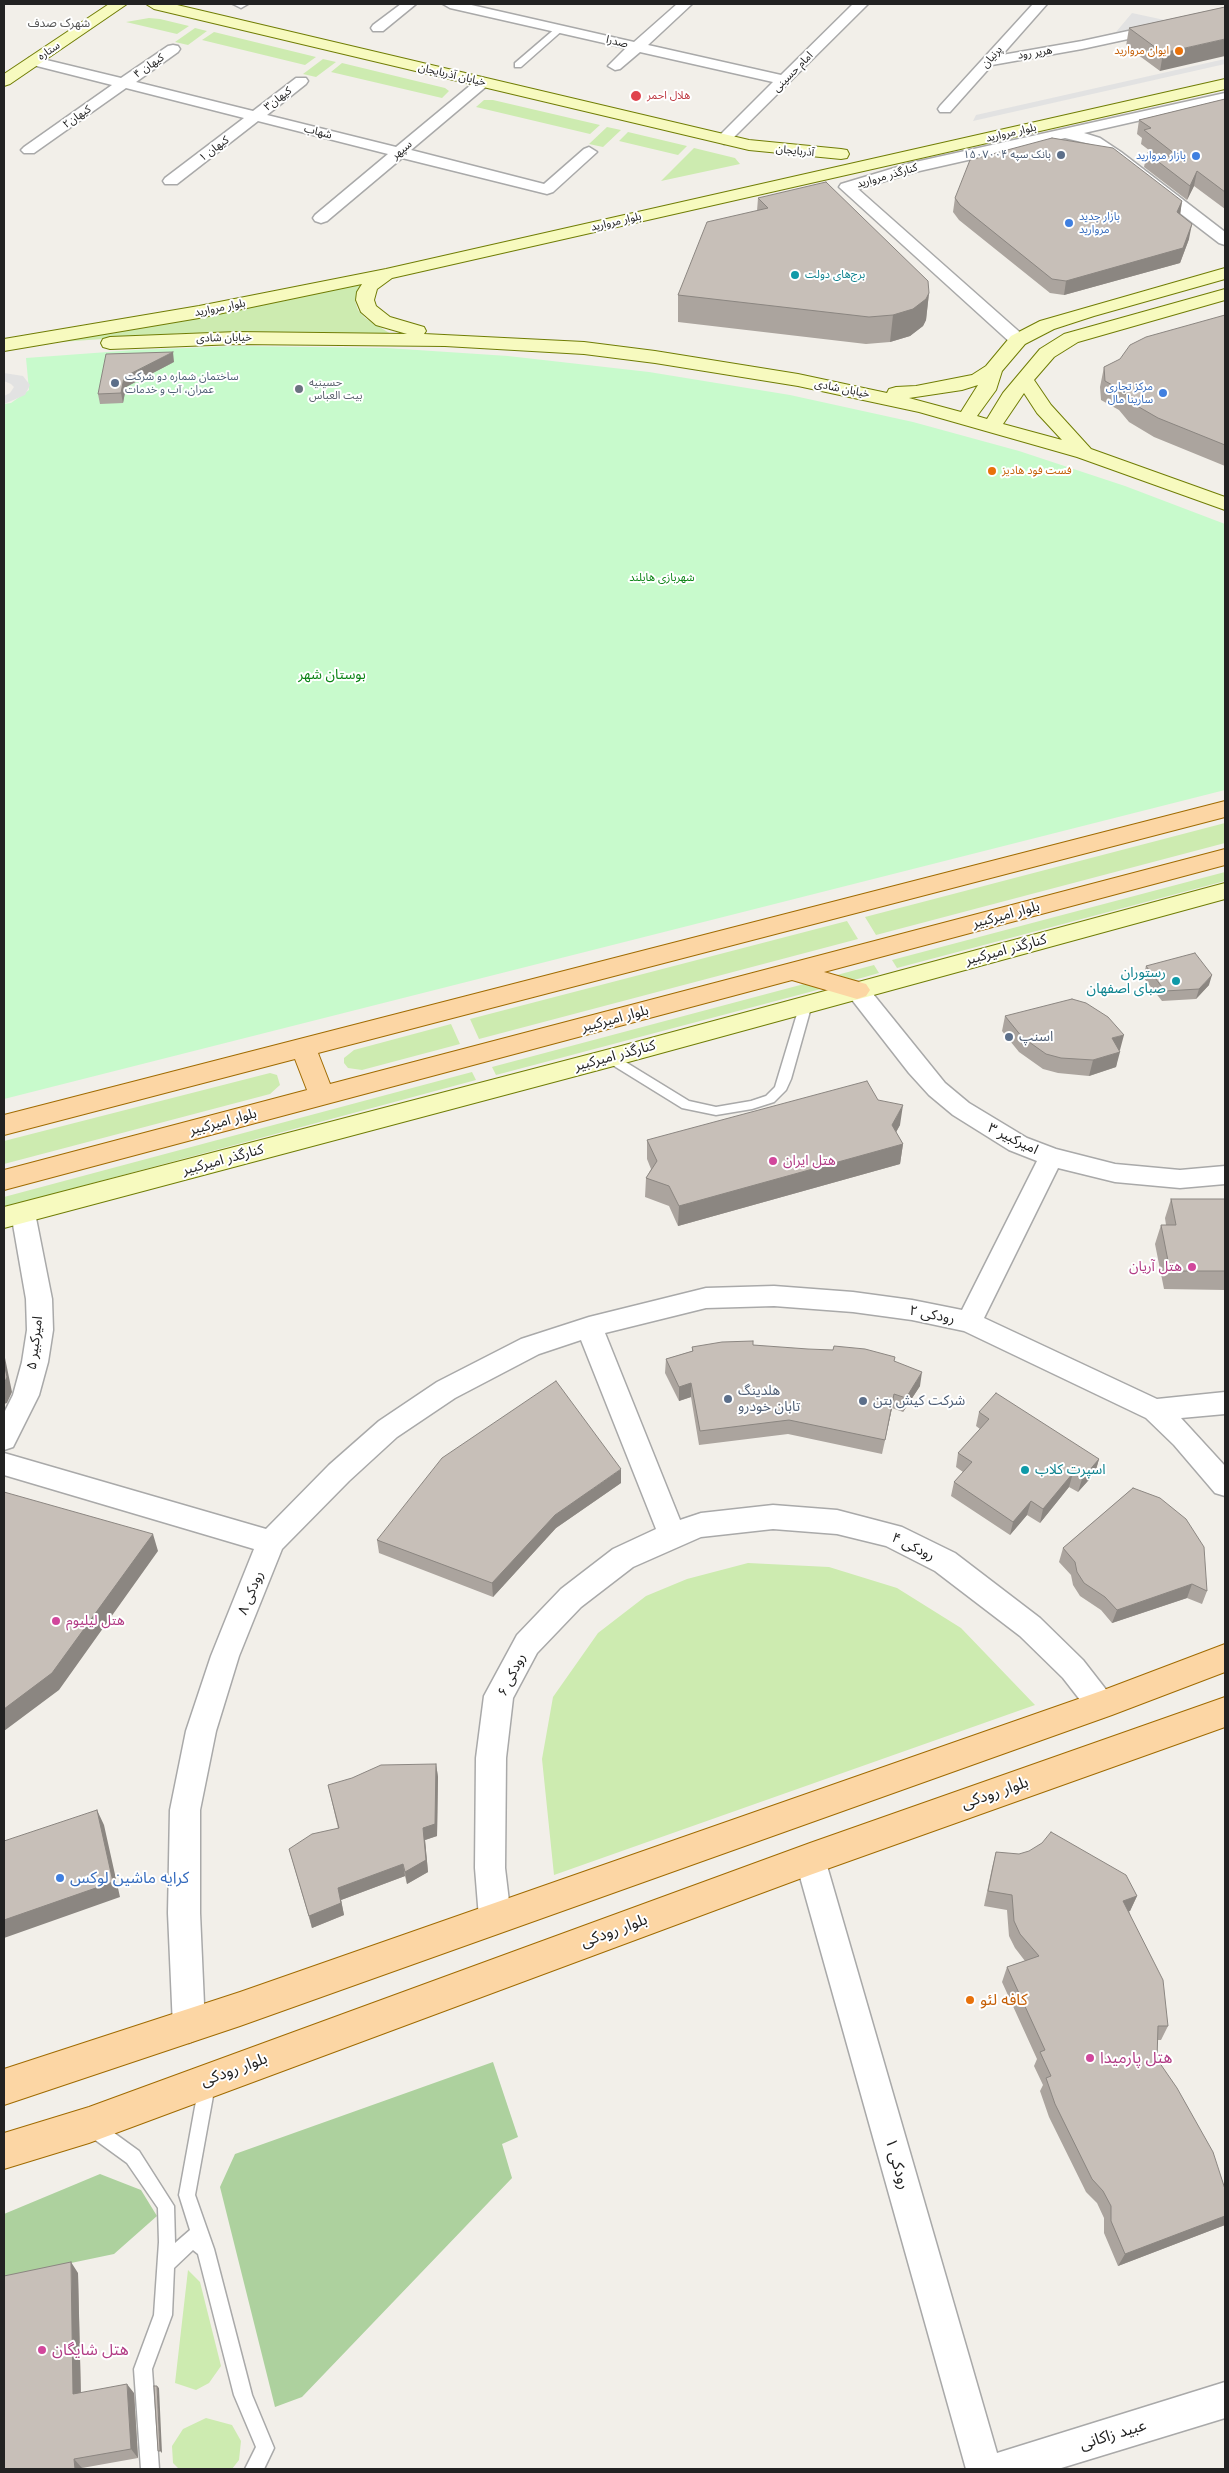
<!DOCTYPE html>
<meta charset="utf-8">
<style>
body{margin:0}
#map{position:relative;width:1229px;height:2473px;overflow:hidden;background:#f2efe9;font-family:"Noto Sans",sans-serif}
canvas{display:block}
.frame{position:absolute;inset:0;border:5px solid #222;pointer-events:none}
</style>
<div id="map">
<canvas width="1229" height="2473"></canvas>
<div class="frame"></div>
</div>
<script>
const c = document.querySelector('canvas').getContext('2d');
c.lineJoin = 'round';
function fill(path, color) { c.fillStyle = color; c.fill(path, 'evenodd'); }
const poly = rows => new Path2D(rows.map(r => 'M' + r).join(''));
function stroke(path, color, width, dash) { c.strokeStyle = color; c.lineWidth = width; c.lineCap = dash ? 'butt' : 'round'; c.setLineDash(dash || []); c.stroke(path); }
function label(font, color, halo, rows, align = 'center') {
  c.font = font + ' "Noto Sans","Noto Sans Arabic",sans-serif'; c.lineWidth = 4; c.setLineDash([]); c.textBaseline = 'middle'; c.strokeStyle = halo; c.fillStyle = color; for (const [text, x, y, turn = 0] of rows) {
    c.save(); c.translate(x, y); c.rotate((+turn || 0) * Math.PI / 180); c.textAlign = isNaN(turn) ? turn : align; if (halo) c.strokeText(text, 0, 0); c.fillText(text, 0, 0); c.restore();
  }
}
const grass = poly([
 [149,18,160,19,189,26,177,34,126,22],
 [195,28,207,31,188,45,175,42],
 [214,32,316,57,305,65,202,40],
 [323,59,336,62,316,77,303,74],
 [342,63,445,88,449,91,442,98,331,72],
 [484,100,493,100,600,125,590,134,476,107],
 [607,127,621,130,603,147,589,144],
 [628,132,687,146,678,155,619,141],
 [694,148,735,158,740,164,661,181],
 [362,283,357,292,355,301,358,310,365,318,391,334,289,332,187,333,32,344,202,317],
 [1225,823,1225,843,876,935,865,917],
 [1225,872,1225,881,897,968,892,960],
 [847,921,858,939,479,1039,470,1019],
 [874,965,879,973,854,980,837,975],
 [804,984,821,989,496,1075,492,1067],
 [451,1024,460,1044,362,1070,348,1068,344,1063,344,1058,354,1050],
 [472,1072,476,1080,4,1207,4,1197],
 [270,1073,277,1075,280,1085,270,1094,4,1164,4,1141],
 [748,1563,829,1567,897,1588,961,1628,1035,1705,554,1875,542,1759,553,1697,598,1633,646,1596,687,1579],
 [188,2270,200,2282,221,2366,209,2383,196,2390,175,2383],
 [206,2418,232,2425,241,2441,239,2460,232,2469,179,2469,173,2463,172,2446,183,2429]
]);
const forest = poly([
 [493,2062,518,2137,502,2144,512,2178,302,2397,275,2407,220,2187,235,2154],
 [100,2174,141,2190,157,2216,114,2254,4,2277,4,2214]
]);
const park = poly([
 [236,346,387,348,508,356,649,372,790,395,913,422,1019,451,1125,486,1225,524,1225,790,4,1099,4,404,11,403,29,390,26,358,135,350]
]);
const parking = poly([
 [1132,13,1169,21,1116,32],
 [1225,59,1225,64,973,121,976,115],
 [4,373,23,376,30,385,25,395,4,404,4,396,10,393,14,387,11,384,4,381]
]);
const lane = poly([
 [557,27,564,29,521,67,515,67,515,63,557,27],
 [806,1000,812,1004,791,1079,786,1090,774,1102,752,1109,716,1115,682,1108,606,1061,604,1058,606,1055,614,1055,689,1101,716,1107,751,1101,766,1096,775,1087,800,1004,806,1000],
 [207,2077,213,2079,215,2085,195,2195,214,2249,252,2395,274,2448,264,2469,245,2469,256,2447,234,2395,198,2254,193,2250,174,2268,172,2315,152,2369,159,2469,141,2469,134,2369,154,2315,159,2242,158,2208,127,2163,87,2134,85,2128,87,2122,93,2120,99,2122,139,2151,174,2206,175,2243,190,2230,179,2195,199,2085,201,2079,207,2077]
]);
const street = poly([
 [233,4,248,4,241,8,233,4],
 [401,4,416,4,383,31,373,31,371,28,373,25,401,4],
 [443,4,467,4,634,42,677,4,692,4,648,45,781,75,853,4,868,4,729,142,724,144,716,139,773,82,640,52,620,69,615,70,608,66,626,48,450,8,443,4],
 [1033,4,1047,4,1002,55,1082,41,1225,10,1225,18,1082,49,992,65,950,112,940,112,938,109,940,106,1033,4],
 [173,45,178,46,180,49,178,52,136,82,253,111,296,78,306,78,308,81,306,84,267,115,396,147,478,79,483,78,490,82,488,85,411,150,544,184,584,149,589,147,597,152,553,192,547,194,402,158,327,221,321,223,315,221,313,218,315,215,388,154,258,121,177,184,165,184,163,181,165,178,244,118,126,88,34,153,24,153,21,150,24,147,112,85,29,64,27,61,29,58,34,57,121,78,168,46,173,45],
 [1225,93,1225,101,1084,133,1100,138,1121,152,1225,232,1225,245,1219,243,1090,144,1065,138,915,172,858,189,1024,336,1027,340,1024,344,1018,345,1012,344,839,187,841,184,911,163,1225,93],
 [857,982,865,984,945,1083,969,1103,1027,1138,1056,1149,1115,1164,1180,1170,1225,1166,1225,1184,1180,1188,1115,1182,1058,1168,984,1318,1157,1399,1225,1392,1225,1414,1181,1418,1225,1466,1225,1496,1215,1493,1174,1445,1146,1418,964,1331,912,1320,853,1312,774,1306,706,1308,605,1333,680,1520,701,1513,773,1505,837,1510,902,1527,955,1553,1040,1618,1083,1660,1111,1696,1116,1705,1111,1714,1101,1718,1091,1714,1063,1678,1020,1636,935,1571,886,1546,837,1534,773,1529,701,1537,633,1567,581,1607,537,1653,513,1698,506,1758,505,1868,511,1918,506,1929,495,1933,484,1929,479,1918,475,1868,476,1758,484,1696,517,1635,561,1589,613,1549,656,1529,581,1340,539,1354,455,1398,397,1437,349,1481,282,1549,239,1656,216,1731,200,1810,200,1913,205,2027,200,2038,189,2043,178,2038,173,2027,168,1913,170,1810,186,1731,211,1656,254,1549,4,1475,4,1453,266,1529,329,1465,379,1421,437,1382,521,1339,589,1317,706,1288,774,1286,853,1292,912,1300,962,1310,1037,1161,1009,1150,953,1115,929,1095,909,1073,849,996,846,990,849,984,857,982],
 [23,1203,32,1206,35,1213,52,1299,53,1330,48,1362,39,1395,13,1447,4,1450,4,1413,13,1395,22,1362,27,1330,26,1299,11,1213,14,1206,23,1203],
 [810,1845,821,1849,825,1859,997,2453,1225,2382,1225,2418,1058,2469,966,2469,795,1859,799,1849,810,1845]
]);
const secondary = poly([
 [109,4,127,4,10,84,4,86,4,74,109,4],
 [146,4,173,4,749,140,841,149,847,150,849,154,847,158,841,159,749,150,154,9,146,4],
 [1225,79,1225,89,392,278,377,289,374,300,376,306,390,317,424,327,426,331,424,334,584,342,655,351,798,374,887,393,889,389,896,387,916,386,972,375,986,366,1011,336,1040,321,1225,268,1225,279,1094,316,1054,329,1025,344,1002,371,996,390,977,416,987,419,1003,393,1040,349,1064,334,1225,289,1225,300,1078,342,1054,357,1034,380,1051,405,1091,449,1225,497,1225,510,1077,457,919,412,798,386,655,363,584,354,445,346,237,344,110,349,103,347,101,343,103,339,110,337,237,332,407,334,376,325,361,312,356,300,357,292,362,284,199,318,4,351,4,339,199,306,386,269,1225,79],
 [978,385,961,412,909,398,962,390,978,385],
 [1024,393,1037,413,1062,440,1003,424,1024,393],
 [1225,883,1225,899,610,1067,4,1228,4,1207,610,1049,1225,883]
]);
const primary = poly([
 [1225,801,1225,817,318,1053,330,1084,1225,849,1225,865,824,972,866,984,870,990,866,996,857,999,792,980,4,1190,4,1170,307,1090,295,1059,4,1135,4,1115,1225,801],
 [1225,1644,1225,1672,1112,1715,240,2026,4,2105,4,2069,240,1992,1101,1691,1225,1644],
 [1225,1697,1225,1727,810,1875,89,2143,4,2169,4,2133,89,2107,810,1843,1225,1697]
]);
const wall = poly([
 [1225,7,1160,71,1126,46,1129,28],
 [1225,99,1225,209,1194,186,1187,200,1144,167,1147,153,1154,154,1141,144,1142,138,1137,134,1139,120],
 [758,198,929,293,926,320,923,326,910,336,890,342,866,344,678,322,678,295,757,211],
 [955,198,1182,201,1180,215,1189,239,1180,263,1064,295,1050,293,959,220,953,212],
 [1225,315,1225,466,1154,437,1129,422,1119,410,1101,400,1100,387,1104,367],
 [174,362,126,387,123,403,100,404,98,394],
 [1146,966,1209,985,1196,999,1162,1001,1143,977],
 [1005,1016,1120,1050,1119,1051,1116,1067,1089,1076,1058,1073,1043,1069,1019,1052,1002,1031],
 [878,1100,900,1125,896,1132,903,1144,900,1164,678,1226,669,1206,645,1197,646,1178,651,1169,647,1159,647,1140],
 [1171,1199,1225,1199,1225,1290,1164,1289,1155,1244,1161,1225,1166,1225,1165,1218],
 [753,1345,894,1361,920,1386,903,1412,892,1408,882,1454,788,1434,699,1445,691,1397,679,1401,665,1373,666,1359,692,1351,692,1347],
 [979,1412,1099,1459,1095,1473,1078,1492,1069,1487,1040,1523,1027,1515,1010,1535,951,1496,954,1482,963,1472,956,1467,958,1453,980,1429,976,1426],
 [621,1483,556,1528,493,1597,379,1553,377,1540],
 [1133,1488,1207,1591,1202,1604,1187,1598,1112,1623,1101,1610,1080,1596,1073,1585,1071,1575,1059,1562,1063,1548],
 [436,1764,438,1777,437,1836,425,1840,428,1872,407,1884,405,1876,341,1900,344,1915,312,1928,289,1849,338,1828,328,1785],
 [996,1852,1137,1896,1130,1911,1129,1911,1168,2026,1161,2040,1157,2040,1157,2059,1225,2216,1225,2225,1118,2266,1104,2233,1104,2218,1097,2203,1086,2192,1049,2117,1040,2091,1043,2085,1034,2066,1037,2059,1002,1982,1007,1967,1025,1961,1015,1948,1009,1936,1007,1910,984,1906,992,1868],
 [78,2273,81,2393,134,2393,138,2458,82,2468,4,2469]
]);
const shadedWall = poly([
 [1225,39,1225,56,1160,71,1163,53],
 [1197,171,1194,186,1187,200,1190,186],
 [1182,201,1180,215,1177,212],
 [1192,224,1189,239,1180,263,1064,295,1066,281],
 [929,293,926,320,923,326,910,336,890,342,893,315],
 [173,352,174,362,126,387,123,403,121,393,124,377],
 [1212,975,1209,985,1196,999,1199,989],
 [1124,1035,1120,1050,1108,1053,1112,1038],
 [1120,1052,1116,1067,1089,1076,1093,1060],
 [903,1105,900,1125,889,1145,892,1125],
 [903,1144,900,1164,678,1226,679,1206],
 [4,1353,12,1392,7,1403,4,1404],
 [922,1372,920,1386,903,1412,906,1398],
 [691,1383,691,1397,679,1401,679,1387],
 [894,1394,892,1408,882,1454,885,1440],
 [1099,1459,1095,1473,1078,1492,1082,1479],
 [621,1469,621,1483,556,1528,493,1597,492,1583,555,1515],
 [1073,1473,1069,1487,1040,1523,1043,1509],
 [1031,1501,1027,1515,1010,1535,1013,1522],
 [153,1534,158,1551,59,1690,4,1731,4,1709],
 [1192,1584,1187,1598,1112,1623,1117,1610],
 [436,1764,438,1777,437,1836,425,1840,428,1872,407,1884,405,1872,423,1828],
 [97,1810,104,1825,120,1897,4,1938,4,1920],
 [403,1864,405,1876,341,1900,344,1915,312,1928,309,1916,338,1888],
 [1137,1896,1130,1911,1117,1916,1123,1901],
 [1225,2216,1225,2225,1118,2266,1125,2254],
 [71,2262,78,2273,81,2404,73,2394],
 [127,2384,134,2393,138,2458,131,2449],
 [157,2386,159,2388,162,2453,160,2451],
 [74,2459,82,2468,82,2469,75,2469]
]);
const building = poly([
 [1225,7,1225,39,1163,53,1129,28,1225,7],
 [1225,99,1225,192,1197,171,1190,186,1147,153,1180,158,1144,130,1151,128,1139,120,1225,99],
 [1052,138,1113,148,1182,201,1177,212,1192,224,1183,248,1066,281,1052,279,960,205,955,198,970,160,1052,138],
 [826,182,928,281,929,293,926,299,913,309,893,315,869,317,678,295,707,222,768,208,758,198,826,182],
 [1225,315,1225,445,1158,418,1132,403,1123,391,1105,381,1104,367,1120,359,1130,345,1146,337,1225,315],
 [173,352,124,377,121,393,98,394,106,354,173,352],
 [1195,953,1212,975,1199,989,1165,991,1146,966,1195,953],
 [1072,999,1086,1003,1108,1017,1124,1035,1112,1038,1120,1052,1093,1060,1061,1058,1046,1054,1022,1037,1005,1016,1072,999],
 [867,1081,878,1100,903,1105,892,1125,903,1144,679,1206,669,1186,646,1178,657,1161,647,1140,867,1081],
 [1171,1199,1225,1199,1225,1271,1170,1271,1161,1225,1176,1225,1171,1199],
 [753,1341,753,1345,808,1349,833,1350,834,1346,865,1349,895,1357,894,1361,922,1372,906,1398,894,1394,885,1440,789,1420,700,1431,691,1383,679,1387,666,1359,693,1351,692,1347,722,1342,753,1341],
 [4,1363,7,1377,4,1384,4,1363],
 [556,1381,621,1469,555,1515,492,1583,377,1540,442,1458,556,1381],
 [996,1393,1099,1459,1082,1479,1073,1473,1043,1509,1031,1501,1013,1522,954,1482,972,1462,958,1453,989,1419,979,1412,996,1393],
 [1133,1488,1160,1498,1186,1519,1204,1547,1207,1591,1192,1584,1117,1610,1105,1597,1084,1583,1077,1572,1075,1562,1063,1548,1133,1488],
 [4,1492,153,1534,52,1673,4,1709,4,1492],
 [436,1764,435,1824,423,1828,426,1860,405,1872,403,1864,338,1888,341,1903,309,1916,289,1849,312,1834,339,1828,328,1785,352,1778,381,1765,436,1764],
 [97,1810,113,1882,4,1920,4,1841,97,1810],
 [1051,1832,1126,1875,1137,1896,1123,1901,1163,1980,1168,2026,1158,2026,1157,2059,1177,2088,1213,2152,1225,2189,1225,2216,1125,2254,1111,2221,1111,2206,1103,2191,1092,2179,1055,2104,1046,2078,1051,2076,1040,2052,1045,2050,1007,1967,1039,1956,1020,1934,1014,1921,1012,1895,988,1891,996,1852,1019,1854,1029,1851,1042,1843,1051,1832],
 [71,2262,73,2394,127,2384,131,2449,74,2459,75,2469,4,2469,4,2276,71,2262],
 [154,2386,157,2386,160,2451,158,2451,154,2386]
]);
const markers = [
 [1179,51,5,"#e8710a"],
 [636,96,6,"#e0444e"],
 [1061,155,5,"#5c6f8a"],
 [1196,156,5,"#3f7fe0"],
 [1069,223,5,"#3f7fe0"],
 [795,275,5,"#0f9aa8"],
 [115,383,5,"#5c6f8a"],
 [299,389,5,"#6b7280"],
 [1163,393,5,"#3f7fe0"],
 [992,471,5,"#e8710a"],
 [1176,981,5,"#0f9aa8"],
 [1009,1037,5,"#5c6f8a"],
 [773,1161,5,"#d1479c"],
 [1192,1267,5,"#d1479c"],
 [728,1399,5,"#5c6f8a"],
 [863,1401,5,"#5c6f8a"],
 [1025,1470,5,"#0f9aa8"],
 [56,1621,5,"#d1479c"],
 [60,1878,5,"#3f7fe0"],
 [970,2000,5,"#e8710a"],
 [1090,2058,5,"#d1479c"],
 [42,2350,5,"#d1479c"]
];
const farStreetnames = [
 ["صدرا",617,42,13],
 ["ستاره",49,51,-34],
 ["هریر رود",1035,53,-9],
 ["پرنیان",992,57,-48],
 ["کیهان ۴",149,66,-35],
 ["امام حسینی",793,72,-45],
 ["خیابان آذربایجان",452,75,13],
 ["کیهان۳",278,99,-38],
 ["کیهان۲",77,117,-35],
 ["شهاب",318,132,14],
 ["بلوار مروارید",1011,133,-13],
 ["کیهان ۱",214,149,-37],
 ["سپهر",402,150,-40],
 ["آذربایجان",795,151,6],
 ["کنارگذر مروارید",887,176,-16],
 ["بلوار مروارید",616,222,-13],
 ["بلوار مروارید",220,308,-11],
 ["خیابان شادی",224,338,-1],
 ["خیابان شادی",842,389,11]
];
const farFoodnames = [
 ["ایوان مروارید",1169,51],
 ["فست فود هادیز",1002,471,"left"]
];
const farHealthnames = [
 ["هلال احمر",647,96]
];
const farServicenames = [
 ["بانک سپه ۱۵۰۷۰۰۴",1051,155],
 ["ساختمان شماره دو شرکت",125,377,"left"],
 ["عمران، آب و خدمات",125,390,"left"]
];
const farShopnames = [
 ["بازار مروارید",1186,156],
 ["بازار جدید",1079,217,"left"],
 ["مروارید",1079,230,"left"],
 ["مرکز تجاری",1153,387],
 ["سارینا مال",1153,400]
];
const farCulturenames = [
 ["برج‌های دولت",805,275]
];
const farWorshipnames = [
 ["حسینیه",309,383],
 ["بیت العباس",309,396]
];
const farParknames = [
 ["شهربازی هایلند",662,578]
];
const farNeighbourhoodnames = [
 ["شهرک صدف",59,24]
];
const parkNames = [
 ["بوستان شهر",332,675]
];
const streetNames = [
 ["بلوار امیرکبیر",1006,915,-15],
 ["کنارگذر امیرکبیر",1006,950,-15],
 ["بلوار امیرکبیر",615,1019,-15],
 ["کنارگذر امیرکبیر",615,1056,-15],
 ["بلوار امیرکبیر",223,1122,-15],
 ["امیرکبیر ۳",1013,1139,26],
 ["کنارگذر امیرکبیر",223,1160,-15],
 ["رودکی ۲",932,1315,11],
 ["امیرکبیر ۵",35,1343,-83],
 ["رودکی ۴",913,1547,26],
 ["رودکی ۸",251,1593,-68],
 ["رودکی ۶",512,1675,-64]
];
const cultureNames = [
 ["رستوران",1166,973],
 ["صبای اصفهان",1166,989],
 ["اسپرت کلاب",1035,1470,"left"]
];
const serviceNames = [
 ["اسنپ",1019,1037],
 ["هلدینگ",738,1391],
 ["تابان خودرو",738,1407],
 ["شرکت کیش بتن",873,1401]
];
const hotelNames = [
 ["هتل ایران",783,1161],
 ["هتل آریان",1182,1267,"right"],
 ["هتل لیلیوم",66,1621]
];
const nearStreetnames = [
 ["بلوار رودکی",995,1793,-19],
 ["بلوار رودکی",614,1931,-20],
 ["بلوار رودکی",234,2070,-20],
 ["رودکی ۱",897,2164,74],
 ["عبید زاکانی",1113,2435,-17]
];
const nearShopnames = [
 ["کرایه ماشین لوکس",70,1878]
];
const nearFoodnames = [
 ["کافه لئو",980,2000]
];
const nearHotelnames = [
 ["هتل پارمیدا",1100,2058],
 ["هتل شایگان",52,2350]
];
fill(grass, '#cdebb0');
fill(forest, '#add19e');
fill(park, '#c8facc');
fill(parking, '#e2e2e2');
stroke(lane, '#a9a9a9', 3);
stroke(street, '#a9a9a9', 3);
stroke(secondary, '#707d05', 2);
stroke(primary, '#a06b00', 2);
fill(lane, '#fff');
fill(street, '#fff');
fill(secondary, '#f7fabf');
fill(primary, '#fcd6a4');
fill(wall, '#aba49e');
fill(shadedWall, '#8b8681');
fill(building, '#c7bfb8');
stroke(building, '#8b8681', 1);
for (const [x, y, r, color] of markers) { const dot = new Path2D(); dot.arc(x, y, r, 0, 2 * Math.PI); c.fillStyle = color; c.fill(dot); stroke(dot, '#fff', 2); }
label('11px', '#222', '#fff', farStreetnames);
label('11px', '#c56008', '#fff', farFoodnames, 'right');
label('11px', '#be3a42', '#fff', farHealthnames, 'left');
label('11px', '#4e5e75', '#fff', farServicenames, 'right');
label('11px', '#366cbe', '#fff', farShopnames, 'right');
label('11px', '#0d838f', '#fff', farCulturenames, 'left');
label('11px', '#5b616d', '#fff', farWorshipnames, 'left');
label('11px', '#0c8416', '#fff', farParknames);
label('12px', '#555', '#fff', farNeighbourhoodnames);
label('14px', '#0c8416', '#fff', parkNames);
label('14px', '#222', '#fff', streetNames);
label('14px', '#0d838f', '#fff', cultureNames, 'right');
label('14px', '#4e5e75', '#fff', serviceNames, 'left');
label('14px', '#b23c85', '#fff', hotelNames, 'left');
label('16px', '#222', '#fff', nearStreetnames);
label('16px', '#366cbe', '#fff', nearShopnames, 'left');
label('16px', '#c56008', '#fff', nearFoodnames, 'left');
label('16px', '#b23c85', '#fff', nearHotelnames, 'left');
</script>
